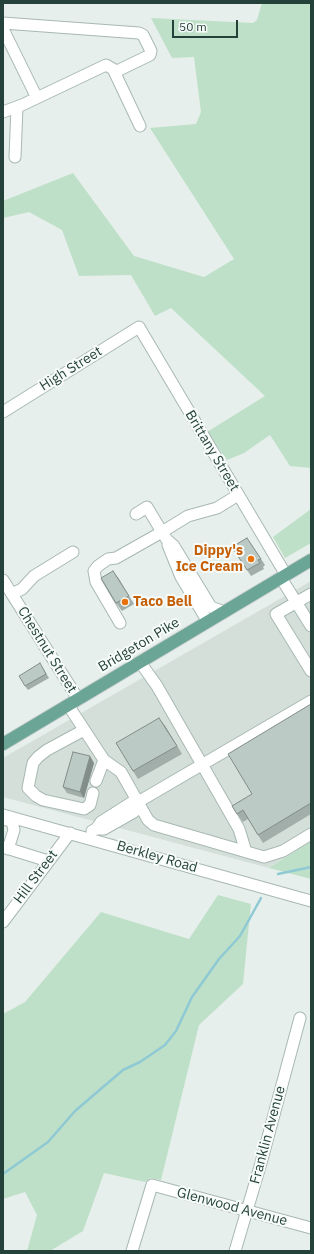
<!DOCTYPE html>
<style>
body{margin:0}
#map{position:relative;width:314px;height:1254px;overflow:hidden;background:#e6efeb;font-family:"IBM Plex Sans",sans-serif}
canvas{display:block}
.frame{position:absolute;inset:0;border:4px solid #24423a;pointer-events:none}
.scale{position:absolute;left:172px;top:20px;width:66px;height:18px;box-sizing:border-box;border:2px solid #24423a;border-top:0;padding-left:5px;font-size:12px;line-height:14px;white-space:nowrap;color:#24423a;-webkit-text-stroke:3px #f7fbf9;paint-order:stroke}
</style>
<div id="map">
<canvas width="314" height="1254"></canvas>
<div class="frame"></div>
<div class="scale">50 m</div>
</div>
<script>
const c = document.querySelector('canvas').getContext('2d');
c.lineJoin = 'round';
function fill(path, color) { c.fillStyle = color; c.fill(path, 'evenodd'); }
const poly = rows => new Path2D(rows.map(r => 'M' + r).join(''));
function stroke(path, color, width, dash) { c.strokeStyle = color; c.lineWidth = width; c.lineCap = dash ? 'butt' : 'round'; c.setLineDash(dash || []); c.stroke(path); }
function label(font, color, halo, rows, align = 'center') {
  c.font = font + ' "IBM Plex Sans",sans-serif'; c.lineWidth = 4; c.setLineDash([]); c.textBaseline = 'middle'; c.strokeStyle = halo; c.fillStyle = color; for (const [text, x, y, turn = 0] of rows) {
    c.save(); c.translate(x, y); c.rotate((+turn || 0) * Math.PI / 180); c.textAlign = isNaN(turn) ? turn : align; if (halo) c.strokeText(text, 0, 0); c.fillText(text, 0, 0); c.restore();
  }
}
const built = poly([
 [311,581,311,841,269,868,3,797,3,758]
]);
const green = poly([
 [262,3,311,3,311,468,290,466,270,435,244,453,227,460,207,432,265,396,171,308,155,316,131,275,79,276,62,230,29,212,3,218,3,201,73,173,134,256,204,277,234,259,150,128,196,124,201,112,194,57,172,58,151,18,253,23,257,20],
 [311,509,311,543,285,558,273,537],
 [311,841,311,879,269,868],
 [218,895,251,904,243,984,199,1025,161,1180,150,1178,145,1182,104,1173,83,1231,50,1251,27,1251,37,1215,25,1192,3,1199,3,1014,25,1002,101,912,189,939]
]);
const stream = poly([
 [278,874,311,867],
 [3,1174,48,1142,75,1111,123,1070,140,1062,165,1045,176,1031,192,997,219,959,240,936,261,898]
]);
const minor = poly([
 [3,23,139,33,143,35,151,51,150,55,115,72],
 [3,29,37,98],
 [3,112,22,105,106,65,113,69,140,126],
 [15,157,17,107],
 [3,412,139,327,286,575],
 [168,545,181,577,208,622],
 [281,578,311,626],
 [3,580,78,699],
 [12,594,22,589,34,576,73,552],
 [311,594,276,614,311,671],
 [224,612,211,607,174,546,167,540,162,532,188,516,217,508,238,495],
 [120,623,96,582,94,571,98,566,108,559,116,558,162,532,147,507,136,514],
 [140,662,157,686,239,829,246,852],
 [68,705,104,760,121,772,148,820,154,825,264,857,283,851,311,834],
 [84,730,47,750,38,757,33,763,28,788,36,796,43,800,84,809,90,805,93,793],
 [96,781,104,760],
 [3,815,311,901],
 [6,820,11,817,14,830,8,849],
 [96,829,101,822,131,803,138,802,311,701],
 [92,831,96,829,104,829,134,812,138,802],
 [3,847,48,861],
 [3,922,70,833],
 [132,1251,152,1185,311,1228],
 [235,1251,261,1163,300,1018]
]);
const major = poly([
 [3,744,311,560]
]);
const wall = poly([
 [247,538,265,565,263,567,264,569,251,576,232,547],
 [113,571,134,604,122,611,116,603],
 [43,668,49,678,28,690,25,686],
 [311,704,311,814,263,843,248,819,243,822,237,814,252,794],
 [165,726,182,754,138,779,133,771],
 [94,763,84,798,67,793,63,787]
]);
const shadedWall = poly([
 [113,571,119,579,134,604,129,596],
 [159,718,165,726,182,754,177,746],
 [90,756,94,763,84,798,80,792]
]);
const building = poly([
 [247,538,261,559,258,560,260,563,247,570,232,547,247,538],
 [113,571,129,596,116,603,101,578,113,571],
 [40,663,46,674,25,686,19,676,40,663],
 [311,704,311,803,258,835,243,810,237,814,232,806,252,794,228,754,311,704],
 [159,718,177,746,133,771,116,743,159,718],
 [73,752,90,756,80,792,63,787,73,752]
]);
const markers = [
 [251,559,4,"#e8710a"],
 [125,602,4,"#e8710a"]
];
const streetNames = [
 ["High Street",71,369,-32],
 ["Brittany Street",212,451,59],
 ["Bridgeton Pike",139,645,-31],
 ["Chestnut Street",47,650,58],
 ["Berkley Road",157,857,16],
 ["Hill Street",36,877,-53],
 ["Franklin Avenue",268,1135,-75],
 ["Glenwood Avenue",232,1207,15]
];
const foodNames = [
 ["Dippy's",243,551],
 ["Ice Cream",243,567],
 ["Taco Bell",133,602,"left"]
];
fill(built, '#d4dfda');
fill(green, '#bfe0c8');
stroke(stream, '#8ec9d4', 2.5);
stroke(minor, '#a8b8b2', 13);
stroke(major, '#c2cac8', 14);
stroke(minor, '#fff', 11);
stroke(major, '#6aa596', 12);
fill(wall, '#a1aea9');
fill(shadedWall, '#838d89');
fill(building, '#bbcac4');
stroke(building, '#838d89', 1);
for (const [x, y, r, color] of markers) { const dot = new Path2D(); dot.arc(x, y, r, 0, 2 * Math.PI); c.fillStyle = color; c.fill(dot); stroke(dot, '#f7fbf9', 1.5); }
label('14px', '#24423a', '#f7fbf9', streetNames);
label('bold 14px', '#c56008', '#f7fbf9', foodNames, 'right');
</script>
